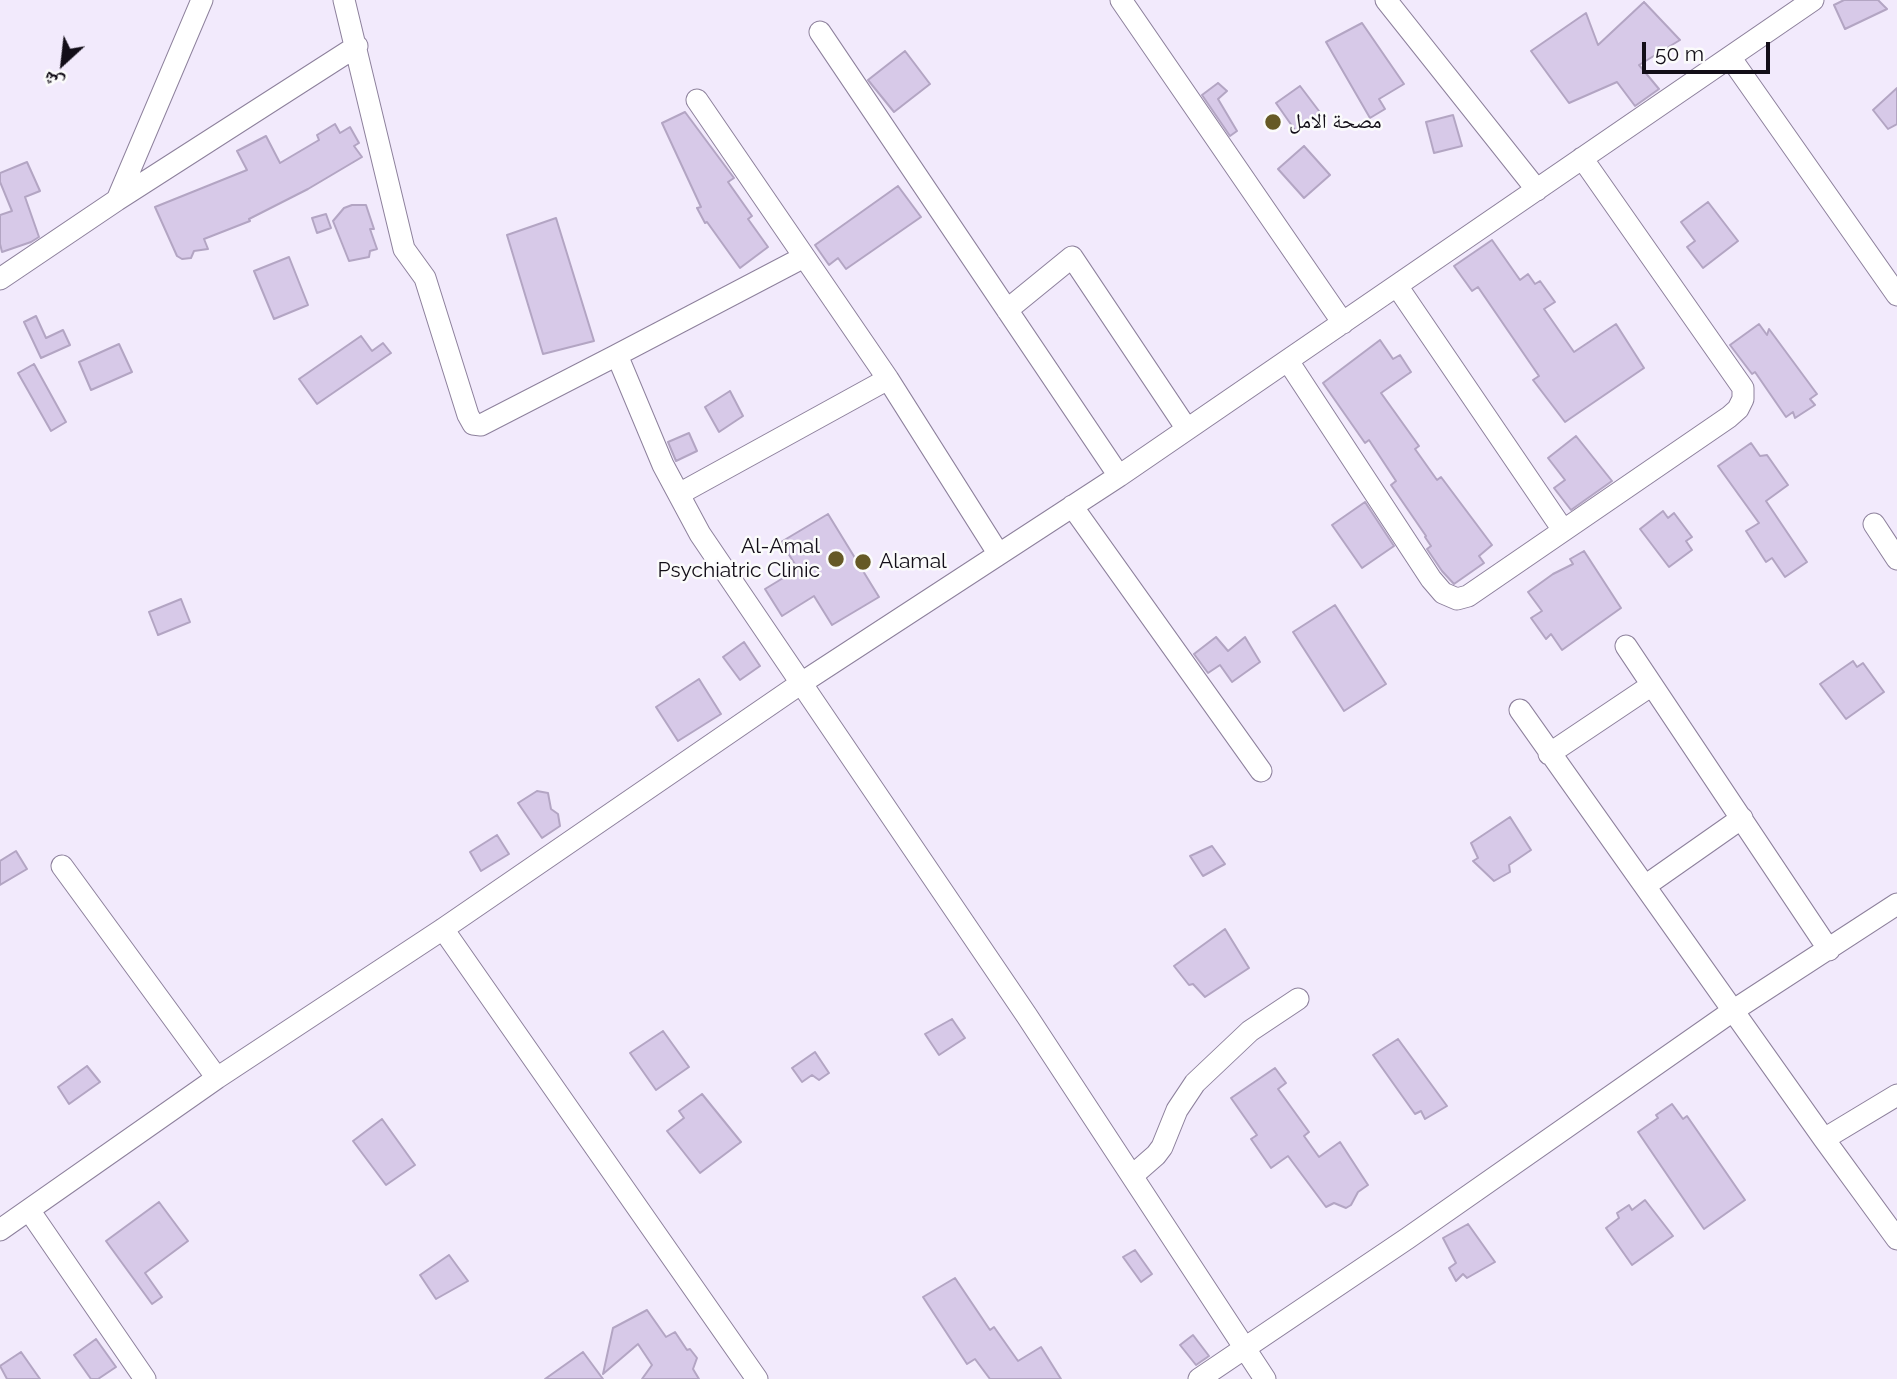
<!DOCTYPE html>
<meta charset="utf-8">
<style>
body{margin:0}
#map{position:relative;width:1897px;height:1379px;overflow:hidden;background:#f2eafc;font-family:Raleway,"Noto Naskh Arabic",sans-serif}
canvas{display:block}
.north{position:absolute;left:28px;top:28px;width:70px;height:70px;-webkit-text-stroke:5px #fbfbfb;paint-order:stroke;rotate:207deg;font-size:19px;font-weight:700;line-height:28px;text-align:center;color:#130e18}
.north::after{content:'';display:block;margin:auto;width:24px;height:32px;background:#130e18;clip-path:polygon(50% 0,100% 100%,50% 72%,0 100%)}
.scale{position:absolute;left:1642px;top:42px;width:128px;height:32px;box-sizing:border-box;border:4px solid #130e18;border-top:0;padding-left:9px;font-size:21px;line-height:24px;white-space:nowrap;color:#130e18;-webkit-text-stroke:5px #fbfbfb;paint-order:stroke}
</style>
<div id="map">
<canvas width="1897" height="1379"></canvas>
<div class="north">ش</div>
<div class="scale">50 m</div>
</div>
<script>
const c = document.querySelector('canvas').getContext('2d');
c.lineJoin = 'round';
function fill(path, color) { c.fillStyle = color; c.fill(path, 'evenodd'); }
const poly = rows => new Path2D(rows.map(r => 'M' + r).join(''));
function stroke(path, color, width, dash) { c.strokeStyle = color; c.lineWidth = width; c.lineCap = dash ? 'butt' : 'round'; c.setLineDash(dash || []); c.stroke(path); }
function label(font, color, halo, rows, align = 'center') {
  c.font = font + ' Raleway,"Noto Naskh Arabic",sans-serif'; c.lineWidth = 5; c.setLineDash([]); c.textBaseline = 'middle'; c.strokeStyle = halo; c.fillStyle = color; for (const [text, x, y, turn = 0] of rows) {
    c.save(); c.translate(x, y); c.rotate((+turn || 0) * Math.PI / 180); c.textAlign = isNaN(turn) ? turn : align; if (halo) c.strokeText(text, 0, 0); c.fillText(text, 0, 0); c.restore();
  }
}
const building = poly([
 [1844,0,1878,0,1887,9,1845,29,1834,5,1844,0],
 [1644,2,1680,40,1639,65,1659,89,1635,106,1617,82,1569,103,1531,51,1586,13,1598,45,1644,2],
 [1362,23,1404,84,1379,99,1385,109,1370,118,1326,42,1362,23],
 [905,51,930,84,894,112,868,80,905,51],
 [1218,83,1227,91,1218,99,1237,131,1230,136,1202,95,1218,83],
 [1300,86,1322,115,1297,133,1276,103,1300,86],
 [1897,88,1897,124,1888,129,1873,110,1897,88],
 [685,112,734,178,728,182,752,216,748,219,768,247,740,268,707,222,705,223,697,208,701,207,662,123,685,112],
 [1453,115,1462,146,1434,153,1426,122,1453,115],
 [335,124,340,133,350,127,359,143,354,146,362,157,308,189,249,219,250,221,204,239,208,249,194,251,191,258,182,259,177,256,155,207,247,170,237,151,266,136,280,163,319,140,317,135,335,124],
 [1304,146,1330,175,1304,198,1278,169,1304,146],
 [27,162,40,191,25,197,39,237,31,242,2,252,0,244,0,215,12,211,0,182,0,173,27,162],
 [898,186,921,217,846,269,838,258,829,265,815,245,898,186],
 [1708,202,1738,241,1703,268,1687,247,1695,241,1681,222,1708,202],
 [352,205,366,205,374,229,370,229,377,249,370,251,369,257,349,261,333,221,344,208,352,205],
 [326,214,331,228,317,233,312,218,326,214],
 [556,218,594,341,543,354,507,235,556,218],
 [1492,240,1520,280,1528,274,1535,284,1540,281,1555,302,1544,309,1574,352,1616,324,1644,368,1565,422,1533,380,1539,376,1478,287,1472,291,1454,266,1492,240],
 [289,257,308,305,274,319,254,271,289,257],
 [36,316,46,338,63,330,70,345,41,358,24,322,36,316],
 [1759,324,1767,335,1769,329,1817,394,1810,399,1815,405,1795,418,1793,412,1786,417,1755,372,1752,374,1730,345,1759,324],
 [361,336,372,351,383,343,391,353,317,404,299,379,361,336],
 [1380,340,1393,359,1400,355,1411,372,1381,393,1419,446,1415,449,1437,480,1441,477,1492,545,1479,556,1484,563,1454,584,1442,571,1427,549,1431,546,1425,537,1426,536,1391,485,1396,481,1369,440,1365,443,1323,383,1380,340],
 [119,344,132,372,91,390,79,362,119,344],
 [34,364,66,422,51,431,18,373,34,364],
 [730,391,743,416,719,432,705,407,730,391],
 [689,433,697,451,676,461,668,442,689,433],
 [1576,436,1612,481,1571,510,1554,488,1565,480,1548,458,1576,436],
 [1751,443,1760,456,1767,455,1788,485,1766,501,1807,562,1785,577,1772,558,1766,562,1746,531,1759,523,1718,466,1751,443],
 [1365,502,1394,546,1362,568,1332,525,1365,502],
 [1663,511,1668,518,1674,513,1692,537,1686,541,1692,550,1669,567,1640,529,1663,511],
 [828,514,879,597,832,625,814,596,782,616,765,589,798,569,781,542,828,514],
 [1584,551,1621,608,1562,650,1551,634,1546,639,1531,618,1542,611,1528,592,1553,574,1573,564,1570,559,1584,551],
 [181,599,190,622,158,635,149,612,181,599],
 [1335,605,1386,684,1344,711,1293,632,1335,605],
 [1216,637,1228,651,1245,637,1260,662,1232,682,1220,665,1208,673,1194,654,1216,637],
 [744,642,760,666,740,680,723,657,744,642],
 [1853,661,1857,667,1863,663,1884,692,1846,719,1820,684,1853,661],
 [699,679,721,714,678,741,656,707,699,679],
 [537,791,548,793,551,809,558,814,560,826,542,838,518,803,537,791],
 [1510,817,1531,850,1509,865,1510,872,1494,881,1473,861,1478,858,1471,843,1510,817],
 [497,835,509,854,481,871,470,852,497,835],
 [1212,846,1225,864,1203,876,1190,856,1212,846],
 [16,851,27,869,0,885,0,861,16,851],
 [1225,929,1249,968,1205,997,1193,984,1189,985,1174,966,1225,929],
 [952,1019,965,1038,939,1055,925,1034,952,1019],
 [663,1031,689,1067,656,1090,630,1053,663,1031],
 [1398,1039,1447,1106,1425,1119,1421,1111,1415,1114,1373,1055,1398,1039],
 [815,1052,829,1073,819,1080,812,1075,802,1082,792,1068,815,1052],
 [87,1066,100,1082,69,1104,58,1087,87,1066],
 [1275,1068,1286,1083,1278,1089,1309,1132,1304,1136,1319,1157,1340,1142,1368,1185,1358,1192,1351,1205,1346,1208,1334,1203,1326,1207,1288,1156,1271,1168,1251,1139,1257,1135,1231,1098,1275,1068],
 [702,1094,741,1142,700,1173,667,1131,684,1118,679,1111,702,1094],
 [1672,1104,1683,1119,1687,1116,1745,1200,1704,1229,1638,1132,1658,1118,1656,1115,1672,1104],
 [382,1119,415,1165,386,1185,353,1141,382,1119],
 [1645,1200,1673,1236,1632,1265,1606,1228,1619,1218,1617,1213,1629,1205,1632,1210,1645,1200],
 [159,1202,188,1241,145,1273,162,1297,152,1304,106,1241,159,1202],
 [1468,1224,1495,1262,1467,1278,1463,1274,1456,1281,1449,1268,1456,1263,1443,1238,1468,1224],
 [1135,1250,1152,1274,1141,1282,1123,1257,1135,1250],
 [449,1255,468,1281,436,1299,420,1275,449,1255],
 [955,1278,990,1330,994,1327,1018,1361,1041,1347,1061,1379,990,1379,975,1359,967,1364,923,1297,955,1278],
 [647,1310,666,1337,675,1332,687,1350,690,1349,697,1358,693,1369,699,1379,642,1379,652,1365,638,1344,603,1374,613,1328,647,1310],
 [1193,1335,1209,1356,1196,1365,1180,1345,1193,1335],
 [96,1339,116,1367,98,1379,91,1379,74,1355,96,1339],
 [21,1352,40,1379,7,1379,0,1366,21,1352],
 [583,1352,603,1379,545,1379,583,1352]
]);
const minor = poly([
 [344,0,404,249,425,278,468,415,473,424,481,425,617,355,663,465,700,534,1027,1016,1265,1379],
 [1121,0,1343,323],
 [1386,0,1537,190],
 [820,32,1119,476],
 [1730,57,1897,295],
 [697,100,888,379,998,553],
 [117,200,202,0],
 [0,279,117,200,357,46],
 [1397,286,1563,530],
 [1007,310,1072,257,1187,429],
 [617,355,804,257],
 [1288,361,1431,579,1443,593,1457,599,1468,596,1729,417,1738,409,1743,399,1743,388,1582,158],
 [679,494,888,379],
 [1072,506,1261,771],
 [1874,524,1897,559],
 [1626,646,1829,950],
 [1520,710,1824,1139,1897,1239],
 [1549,754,1652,685],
 [62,866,217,1078],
 [1645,886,1742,818],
 [443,929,757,1379],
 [1824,1139,1897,1095],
 [1132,1176,1156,1155,1162,1147,1177,1110,1195,1083,1250,1031,1298,999],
 [29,1210,145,1379],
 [0,1230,217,1078,443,929,800,684,1119,476,1813,0],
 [1199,1379,1408,1238,1734,1010,1897,904]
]);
const markers = [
 [1273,122,9,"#665926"],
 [836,559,9,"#665926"],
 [863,562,9,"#665926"]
];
const poiNames = [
 ["مصحة الامل",1289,122],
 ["Al-Amal",820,547,"right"],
 ["Psychiatric Clinic",820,571,"right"],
 ["Alamal",879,562]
];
fill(building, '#d7c9e8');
stroke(building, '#b3a5c3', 2);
stroke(minor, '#8d809c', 23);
stroke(minor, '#fff', 21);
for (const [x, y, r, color] of markers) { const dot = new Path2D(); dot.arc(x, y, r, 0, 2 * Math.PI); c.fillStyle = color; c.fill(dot); stroke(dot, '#fbfbfb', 2.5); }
label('21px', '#130e18', '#fbfbfb', poiNames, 'left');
</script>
